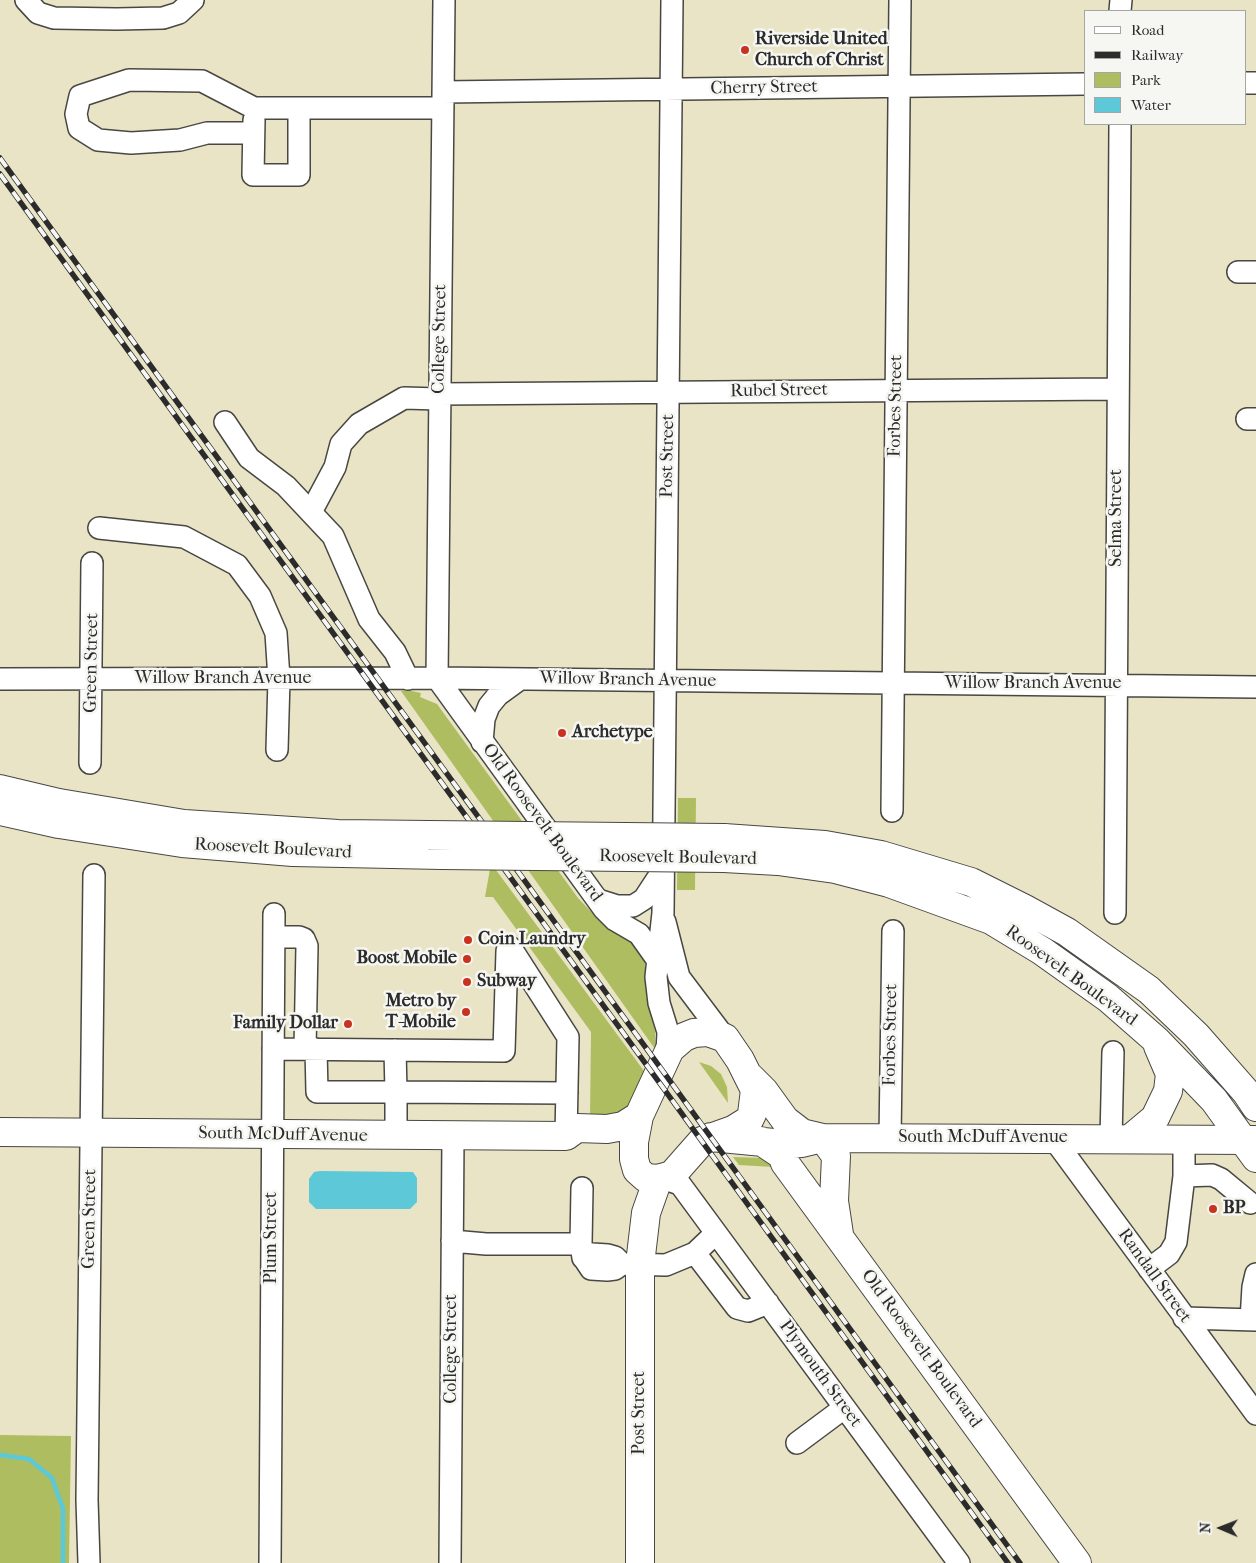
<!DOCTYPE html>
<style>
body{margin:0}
#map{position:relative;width:1256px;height:1563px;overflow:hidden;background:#eae4c7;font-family:"IM FELL French Canon",serif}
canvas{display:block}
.legend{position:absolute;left:1084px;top:10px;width:162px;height:115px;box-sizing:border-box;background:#f6f6f2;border:1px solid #a5a5a2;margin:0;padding:6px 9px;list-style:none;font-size:15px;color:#2b2b2b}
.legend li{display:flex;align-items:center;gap:10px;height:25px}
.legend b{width:25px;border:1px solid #a5a5a2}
.north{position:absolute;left:1196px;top:1503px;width:50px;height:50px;-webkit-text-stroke:4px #f6f6f2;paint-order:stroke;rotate:271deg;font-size:14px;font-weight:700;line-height:20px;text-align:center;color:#2b2b2b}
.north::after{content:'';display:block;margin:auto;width:18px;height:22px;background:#2b2b2b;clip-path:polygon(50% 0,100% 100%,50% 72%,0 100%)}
</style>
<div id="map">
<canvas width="1256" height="1563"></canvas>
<ul class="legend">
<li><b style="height:6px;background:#fff"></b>Road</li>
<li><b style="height:6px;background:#2b2b2b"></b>Railway</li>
<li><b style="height:14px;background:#adbd5f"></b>Park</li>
<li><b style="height:14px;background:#5dc8d7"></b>Water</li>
</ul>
<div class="north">N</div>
</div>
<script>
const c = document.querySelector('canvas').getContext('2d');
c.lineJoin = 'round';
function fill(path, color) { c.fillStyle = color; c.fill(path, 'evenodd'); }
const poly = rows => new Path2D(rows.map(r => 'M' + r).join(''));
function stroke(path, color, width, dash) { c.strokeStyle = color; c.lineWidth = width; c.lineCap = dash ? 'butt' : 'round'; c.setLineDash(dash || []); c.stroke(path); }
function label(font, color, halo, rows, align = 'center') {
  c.font = font + ' "IM FELL French Canon",serif'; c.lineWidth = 5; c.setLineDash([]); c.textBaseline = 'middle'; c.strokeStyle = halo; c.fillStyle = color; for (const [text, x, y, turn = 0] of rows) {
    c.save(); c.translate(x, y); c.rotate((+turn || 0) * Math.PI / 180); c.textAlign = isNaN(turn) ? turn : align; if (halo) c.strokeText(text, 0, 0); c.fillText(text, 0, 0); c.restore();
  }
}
const green = poly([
 [407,690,421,693,420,697,437,704,578,898,602,923,632,941,645,962,646,995,655,1031,655,1049,401,691],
 [678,798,696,798,695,890,677,890],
 [490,869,496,870,647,1075,628,1107,620,1115,590,1117,591,1032,493,897,485,897],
 [699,1062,711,1066,721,1074,727,1087,728,1103],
 [733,1157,762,1158,768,1160,773,1167,739,1165],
 [0,1435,71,1436,69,1563,0,1563]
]);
const water = poly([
 [320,1171,413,1172,417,1178,417,1202,410,1209,316,1209,309,1202,309,1179,314,1172]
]);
const stream = poly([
 [0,1455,29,1459,52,1478,63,1509,63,1563]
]);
const minor = poly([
 [26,0,38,13,54,18,117,19,163,18,179,13,193,0],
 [1120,11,1121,0],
 [1245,83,1256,83],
 [443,92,1085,84],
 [254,120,253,175,299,175,299,108,443,108],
 [253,133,207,133,180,140,131,143,98,140,79,128,76,114,80,96,129,80,202,81,254,108,299,108],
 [1238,272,1256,272],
 [440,394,1118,389],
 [1247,419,1256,419],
 [225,422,249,458,286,486,333,536,369,619,395,652,408,679],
 [311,512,335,467,341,444,359,424,404,398,439,399],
 [99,528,184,537,237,565,260,596,276,633,279,679,277,750],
 [437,678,444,0],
 [437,678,604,909,615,920,639,934,656,958],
 [0,679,437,678,1256,687],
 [482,742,484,719,489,706,498,695,520,679],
 [90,763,92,563],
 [892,811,900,0],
 [598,900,617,906,633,906,644,899,663,870],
 [1115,913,1120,124],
 [665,922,679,977,725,1038],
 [274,937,299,937,304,939,307,946,305,1049],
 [273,1049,504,1051,507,951,511,948,568,1037,566,1136],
 [316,1049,317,1092,396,1092,396,1136],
 [395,1050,396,1092,567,1093],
 [667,1052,668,1032,659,1003,656,977,663,913,672,0],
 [890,1138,893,931],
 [1053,1138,1256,1414],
 [1111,1139,1113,1052],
 [1184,1176,1212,1175,1221,1179,1250,1203],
 [662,1178,680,1184,959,1563],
 [582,1188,581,1244,583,1258],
 [452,1241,486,1244,581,1244],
 [695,1253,737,1308,748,1311,768,1303],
 [622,1264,615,1257,608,1255,592,1254,585,1260,591,1269,607,1270,615,1269,622,1264,666,1265,695,1253,716,1233],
 [1149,1269,1169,1254,1176,1242,1184,1176,1184,1139],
 [1184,1318,1256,1320],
 [1251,1320,1253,1287,1256,1274],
 [797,1443,844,1408],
 [89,1563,87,1500,94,875],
 [270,1563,274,914],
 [450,1563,453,1136]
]);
const major = poly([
 [708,1032,725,1038,740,1060,755,1090,752,1114,749,1120,733,1130,702,1141,672,1175,658,1179,646,1178,637,1170,634,1159,634,1142,639,1116,670,1049,684,1037,694,1033,708,1032],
 [750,1077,764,1091,785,1120,802,1133,823,1138],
 [0,1132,566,1136,577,1128,607,1129,623,1126,639,1116],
 [711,1137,784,1144,802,1143,823,1138,1256,1140],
 [823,1138,836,1156,834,1201,839,1234],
 [761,1141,782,1155,785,1163,1077,1563],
 [640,1563,640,1264,646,1213,658,1179]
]);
const highway = poly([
 [0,789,59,803,184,824,338,834,429,835],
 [0,811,59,824,182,843,293,852,442,855],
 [724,838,825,845,881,855,971,882,1025,909,1067,932,1149,990,1196,1035,1246,1092,1256,1107],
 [724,858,778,861,835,869,889,883,991,920,1042,951,1108,998,1156,1040,1214,1100,1256,1158],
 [1130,1139,1155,1118,1168,1091,1170,1074,1158,1046]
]);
const rail = poly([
 [0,158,1020,1563],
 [0,174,1008,1563]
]);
const highwayBridge = poly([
 [429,835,724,838],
 [442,855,724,858]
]);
const markers = [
 [745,50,5,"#c8321e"],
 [562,733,5,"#c8321e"],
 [468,940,5,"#c8321e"],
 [467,959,5,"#c8321e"],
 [467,982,5,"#c8321e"],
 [466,1012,5,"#c8321e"],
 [348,1024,5,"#c8321e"],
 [1213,1209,5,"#c8321e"]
];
const poiNames = [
 ["Riverside United",755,40],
 ["Church of Christ",755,61],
 ["Archetype",572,733],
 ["Coin Laundry",478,940],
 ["Boost Mobile",457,959,"right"],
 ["Subway",477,982],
 ["Metro by",456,1002,"right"],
 ["T-Mobile",456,1023,"right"],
 ["Family Dollar",338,1024,"right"],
 ["BP",1223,1209]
];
const streetNames = [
 ["Cherry Street",764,88,-1],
 ["College Street",440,339,-89],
 ["Rubel Street",779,391,-1],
 ["Forbes Street",896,406,-89],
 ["Post Street",668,456,-89],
 ["Selma Street",1117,518,-90],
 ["Green Street",92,663,-89],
 ["Willow Branch Avenue",223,679],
 ["Willow Branch Avenue",628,680,1],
 ["Willow Branch Avenue",1033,684],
 ["Old Roosevelt Boulevard",542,823,54],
 ["Roosevelt Boulevard",273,849,3],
 ["Roosevelt Boulevard",678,858,1],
 ["Roosevelt Boulevard",1071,976,36],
 ["Forbes Street",891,1035,-89],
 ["South McDuff Avenue",283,1135,1],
 ["South McDuff Avenue",983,1138],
 ["Green Street",90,1219,-89],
 ["Plum Street",272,1238,-90],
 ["Randall Street",1154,1276,54],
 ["College Street",452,1349,-90],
 ["Old Roosevelt Boulevard",921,1349,54],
 ["Plymouth Street",820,1374,54],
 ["Post Street",640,1413,-90]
];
fill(green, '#adbd5f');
fill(water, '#5dc8d7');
stroke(stream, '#5dc8d7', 4.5);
stroke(minor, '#484742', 24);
stroke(major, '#484742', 30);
stroke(highway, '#484742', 30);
stroke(minor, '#fff', 21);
stroke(major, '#fff', 28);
stroke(highway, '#fff', 28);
stroke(rail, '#2b2b2b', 5.5);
stroke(rail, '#f6f6f2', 4, [11]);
stroke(highwayBridge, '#484742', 30, []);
stroke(highwayBridge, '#fff', 28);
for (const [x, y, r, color] of markers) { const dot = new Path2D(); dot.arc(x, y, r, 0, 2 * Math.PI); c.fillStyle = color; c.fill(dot); stroke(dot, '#f6f6f2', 2); }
label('bold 18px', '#2b2b2b', '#f6f6f2', poiNames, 'left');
label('18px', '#2b2b2b', '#f6f6f2', streetNames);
</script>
